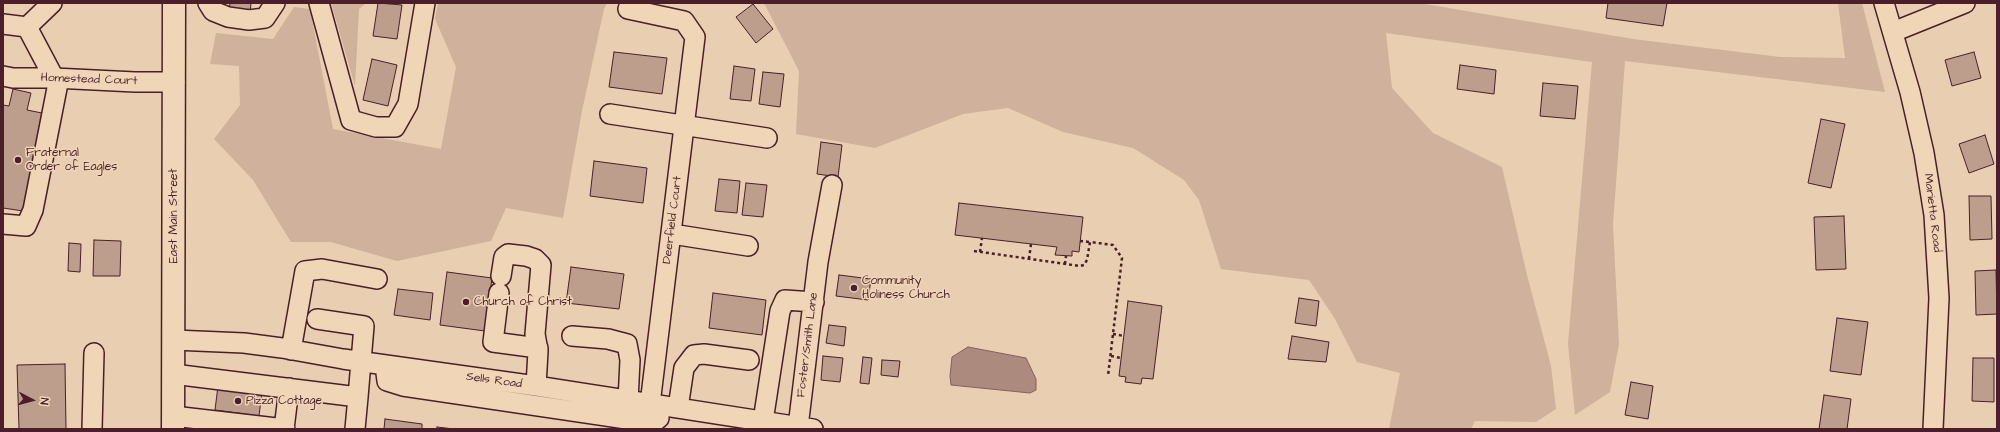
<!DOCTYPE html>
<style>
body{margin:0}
#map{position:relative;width:2000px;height:432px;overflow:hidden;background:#e9ceb1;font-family:"Architects Daughter",sans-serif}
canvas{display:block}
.frame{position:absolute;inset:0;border:4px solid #4a1f2b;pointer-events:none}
.north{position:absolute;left:12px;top:380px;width:40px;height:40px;-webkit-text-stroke:3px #f0d5b7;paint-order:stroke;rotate:96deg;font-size:11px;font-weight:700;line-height:16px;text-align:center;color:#4a1f2b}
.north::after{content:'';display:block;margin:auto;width:14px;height:18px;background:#4a1f2b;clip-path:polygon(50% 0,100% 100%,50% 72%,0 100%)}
</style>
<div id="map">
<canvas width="2000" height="432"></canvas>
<div class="frame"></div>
<div class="north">N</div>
</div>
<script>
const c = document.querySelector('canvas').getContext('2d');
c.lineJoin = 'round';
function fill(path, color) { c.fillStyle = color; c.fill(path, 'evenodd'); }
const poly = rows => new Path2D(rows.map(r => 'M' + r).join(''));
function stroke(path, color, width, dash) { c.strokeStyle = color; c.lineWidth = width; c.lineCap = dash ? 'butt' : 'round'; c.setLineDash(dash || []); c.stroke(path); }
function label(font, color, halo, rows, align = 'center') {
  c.font = font + ' "Architects Daughter",sans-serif'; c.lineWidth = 3; c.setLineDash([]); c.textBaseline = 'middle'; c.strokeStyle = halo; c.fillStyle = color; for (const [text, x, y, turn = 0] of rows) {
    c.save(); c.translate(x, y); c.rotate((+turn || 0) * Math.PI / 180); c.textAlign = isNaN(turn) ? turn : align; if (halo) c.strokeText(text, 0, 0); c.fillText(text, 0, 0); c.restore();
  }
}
const green = poly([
 [331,3,366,3,359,9,355,86],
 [438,3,607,3,604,9,582,111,563,218,506,208,491,241,397,261,331,242,291,242,253,180,214,139,240,105,239,66,210,64,216,33,273,39,294,7,310,9,333,129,441,149,456,67,435,19],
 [764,3,1419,3,1633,39,1780,57,1845,58,1838,3,1862,3,1885,92,1625,61,1613,224,1619,344,1610,392,1575,415,1568,344,1592,62,1386,33,1392,88,1433,133,1502,167,1527,275,1551,366,1556,409,1536,422,1475,421,1471,429,1389,429,1400,373,1357,362,1335,319,1309,280,1221,269,1199,200,1184,180,1133,148,1063,132,1008,108,963,114,875,148,796,134,799,71]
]);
const water = poly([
 [968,347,1026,358,1036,379,1036,390,1030,393,951,385,950,376,952,357,968,347]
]);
const building = poly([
 [230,3,251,3,250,14,229,12,230,3],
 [378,3,402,5,397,39,373,36,378,3],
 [1608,3,1667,3,1663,26,1606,18,1608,3],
 [753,4,773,29,756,43,736,17,753,4],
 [614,52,667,58,662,94,609,87,614,52],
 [1974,52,1981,78,1952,86,1945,60,1974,52],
 [372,59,397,65,388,106,363,100,372,59],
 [1460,65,1496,70,1494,94,1457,89,1460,65],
 [734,66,755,69,751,101,730,99,734,66],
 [763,72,784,74,780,107,759,104,763,72],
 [1543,83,1578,86,1575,119,1540,116,1543,83],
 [13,89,31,93,27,110,42,113,23,211,3,208,3,105,9,106,13,89],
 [1821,119,1845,124,1831,188,1808,183,1821,119],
 [1985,135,1994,164,1969,173,1959,144,1985,135],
 [821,142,842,145,838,177,817,174,821,142],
 [594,161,647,168,643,203,590,196,594,161],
 [719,179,740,181,737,213,715,211,719,179],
 [746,183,767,185,763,217,742,215,746,183],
 [1969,196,1991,196,1992,239,1970,240,1969,196],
 [959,203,1083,217,1079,252,1072,251,1072,256,1055,255,1057,247,955,235,959,203],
 [1844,216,1846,269,1816,270,1814,217,1844,216],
 [94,240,121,241,120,276,93,276,94,240],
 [69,243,81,244,80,272,68,271,69,243],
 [571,267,624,274,619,309,566,303,571,267],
 [1996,270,1997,314,1976,315,1975,271,1996,270],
 [447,272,492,278,485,331,440,325,447,272],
 [839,275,871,279,868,300,836,296,839,275],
 [398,289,433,293,430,320,394,315,398,289],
 [713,293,766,300,762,335,709,328,713,293],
 [1299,298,1319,301,1316,326,1295,323,1299,298],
 [1128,301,1162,306,1153,379,1142,378,1141,384,1125,382,1126,377,1119,376,1128,301],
 [1837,318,1868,322,1861,375,1830,371,1837,318],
 [829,325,846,327,844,346,826,343,829,325],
 [1292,336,1329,342,1326,362,1288,359,1292,336],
 [823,356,843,358,840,382,821,380,823,356],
 [863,357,872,358,869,384,860,383,863,357],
 [1973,358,1994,358,1994,402,1972,401,1973,358],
 [882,360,900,361,898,377,881,375,882,360],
 [65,364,66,429,19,429,17,365,65,364],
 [1631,382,1653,386,1648,419,1625,415,1631,382],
 [218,386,262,392,259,416,215,410,218,386],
 [1824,395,1851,399,1847,429,1819,429,1824,395],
 [385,419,422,424,422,429,384,429,385,419],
 [437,427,454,429,437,429,437,427]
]);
const path = poly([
 [1080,241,1090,242],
 [974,251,1080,266,1084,265,1087,260,1090,242,1113,245,1122,258,1108,376],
 [980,252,982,238],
 [1029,259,1031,244],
 [1065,264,1066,256],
 [1113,334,1124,336],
 [1111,356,1121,358]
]);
const minor = poly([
 [52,3,27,27,54,78],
 [208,3,213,11,228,17,249,20,265,18,275,3],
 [319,3,351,120,376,127,395,127,408,104,425,3],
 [1884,3,1910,92,1924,153,1934,215,1939,298,1933,429],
 [628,9,684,21,695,37,650,404],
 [3,24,27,27],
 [1893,32,1965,3],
 [3,76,13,78,54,78,135,82,175,82],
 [610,114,767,138],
 [3,224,26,226,33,210,59,78],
 [672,234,748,246],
 [501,276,504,257,508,254,526,256,535,259,541,265,535,334,538,351,536,386],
 [499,293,493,342,538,348],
 [317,319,364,326,358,397],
 [572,336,608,339,627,344,630,360,628,401],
 [174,340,244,343,282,348,343,359,536,386,813,429],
 [291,350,305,271,322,269,377,279],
 [385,365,387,381,403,386,653,423,659,418,659,405],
 [173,374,358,397,355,429],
 [678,408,684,368,694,355,704,354,749,360],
 [173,416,285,429],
 [763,421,780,311,785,300,814,302],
 [798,427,818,262,832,185],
 [92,429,94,353],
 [284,429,289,388]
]);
const major = poly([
 [173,429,174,3]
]);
const markers = [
 [18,160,4,"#4a1f2b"],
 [854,288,4,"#4a1f2b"],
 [466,302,4,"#4a1f2b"],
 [238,401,4,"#4a1f2b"]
];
const streetNames = [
 ["Homestead Court",89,80,2],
 ["Marietta Road",1932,213,83],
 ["East Main Street",174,216,-90],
 ["Deerfield Court",673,220,-83],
 ["Foster/Smith Lane",808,345,-83],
 ["Sells Road",494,381,8]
];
const poiNames = [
 ["Fraternal",26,153],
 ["Order of Eagles",26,167],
 ["Community",862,281],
 ["Holiness Church",862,295],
 ["Church of Christ",474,302],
 ["Pizza Cottage",246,401]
];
fill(green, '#cfb19c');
fill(water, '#ac8a7e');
stroke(water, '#855f5d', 1);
fill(building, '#bd9d8c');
stroke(building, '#4a1f2b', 1);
stroke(minor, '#4a1f2b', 22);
stroke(major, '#4a1f2b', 25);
stroke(path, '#4a1f2b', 2.5, [3, 3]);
stroke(minor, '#f0d5b7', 19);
stroke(major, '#f0d5b7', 22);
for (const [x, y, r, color] of markers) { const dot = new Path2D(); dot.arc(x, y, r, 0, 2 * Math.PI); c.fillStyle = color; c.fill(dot); stroke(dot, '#f0d5b7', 1.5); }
label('12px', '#4a1f2b', '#f0d5b7', streetNames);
label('12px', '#4a1f2b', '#f0d5b7', poiNames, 'left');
</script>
